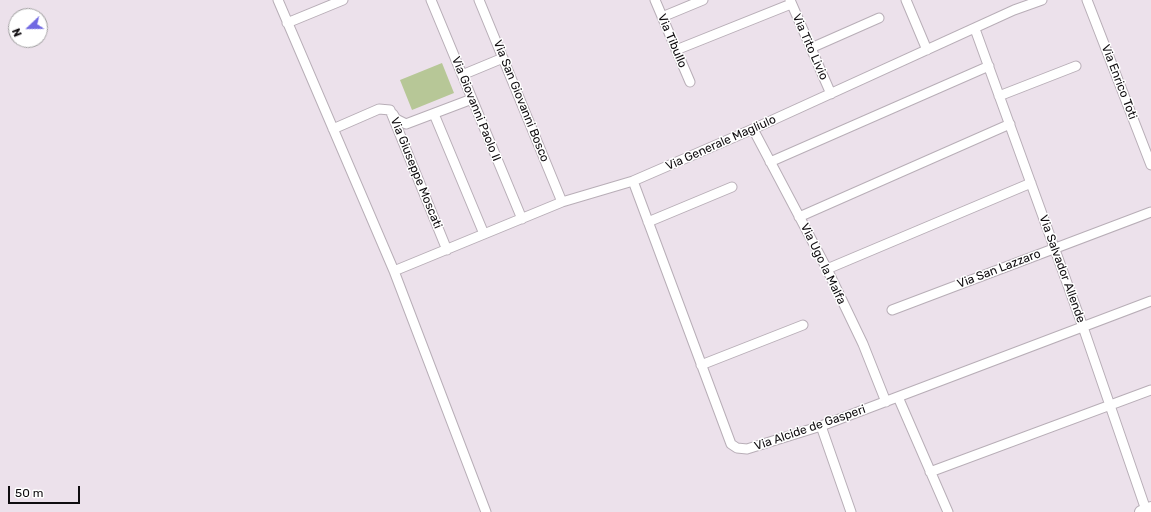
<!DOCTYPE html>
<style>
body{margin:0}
#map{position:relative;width:1151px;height:512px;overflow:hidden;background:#ece1eb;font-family:Rubik,sans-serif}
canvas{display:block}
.north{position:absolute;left:8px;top:8px;width:40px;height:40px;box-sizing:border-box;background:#fff;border:1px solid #9f9e9f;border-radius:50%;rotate:248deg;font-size:11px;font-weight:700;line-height:16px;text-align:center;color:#0f0c0f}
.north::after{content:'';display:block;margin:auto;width:14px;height:18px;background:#7068e2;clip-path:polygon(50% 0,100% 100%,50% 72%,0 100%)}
.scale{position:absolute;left:8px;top:486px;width:72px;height:18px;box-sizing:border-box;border:2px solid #0f0c0f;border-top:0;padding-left:5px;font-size:12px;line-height:14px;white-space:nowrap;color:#0f0c0f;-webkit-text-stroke:3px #fff;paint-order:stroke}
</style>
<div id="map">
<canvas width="1151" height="512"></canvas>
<div class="north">N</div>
<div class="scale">50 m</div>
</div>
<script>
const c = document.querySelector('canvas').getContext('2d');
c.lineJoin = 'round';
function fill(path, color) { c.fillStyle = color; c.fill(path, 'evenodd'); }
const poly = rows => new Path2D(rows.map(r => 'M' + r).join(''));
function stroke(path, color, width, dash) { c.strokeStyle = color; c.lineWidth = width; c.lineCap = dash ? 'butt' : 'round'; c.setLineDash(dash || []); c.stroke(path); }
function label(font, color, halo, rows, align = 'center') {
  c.font = font + ' Rubik,sans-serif'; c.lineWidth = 3; c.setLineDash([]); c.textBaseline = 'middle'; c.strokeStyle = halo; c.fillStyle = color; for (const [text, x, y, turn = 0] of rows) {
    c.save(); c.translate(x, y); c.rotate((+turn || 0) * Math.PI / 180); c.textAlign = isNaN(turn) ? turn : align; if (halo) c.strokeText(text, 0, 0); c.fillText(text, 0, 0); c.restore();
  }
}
const green = poly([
 [442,63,454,93,412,110,400,80]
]);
const minor = poly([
 [278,0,394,271,486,512],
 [431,0,522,219],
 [479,0,562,202],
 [655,0,690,82],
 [790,0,831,94],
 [906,0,927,50],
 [1087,0,1151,165],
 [662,17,703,0],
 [287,23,343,0],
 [975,29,1083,327,1146,510],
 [811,48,879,18],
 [676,50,791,4],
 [462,75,503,58],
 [999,96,1076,66],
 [390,110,447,250],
 [393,114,396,119,406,124,472,99],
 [434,114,484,234],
 [333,129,379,109,390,110],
 [753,129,827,269,863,344,886,402],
 [770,162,989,66],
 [633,181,731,444,737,448,747,449,821,426,1151,301],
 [799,217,1010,124],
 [648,222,732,187],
 [827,269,1031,183],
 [394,271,562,202,633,181,753,129,1014,10,1042,0],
 [892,310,1151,212],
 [701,365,803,325],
 [898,397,948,512],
 [821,426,851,512],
 [930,472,1151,390]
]);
const tertiary = poly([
 [1141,512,1151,508]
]);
const streetNames = [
 ["Via Tibullo",672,41,67],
 ["Via Tito Livio",810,47,66],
 ["Via Enrico Toti",1119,82,69],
 ["Via San Giovanni Bosco",521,101,68],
 ["Via Giovanni Paolo II",476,109,68],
 ["Via Generale Magliulo",721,143,-24],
 ["Via Giuseppe Moscati",416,173,68],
 ["Via Ugo la Malfa",823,264,64],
 ["Via San Lazzaro",999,269,-21],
 ["Via Salvador Allende",1062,269,70],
 ["Via Alcide de Gasperi",810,428,-19]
];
fill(green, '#b7c797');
stroke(minor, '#b8aeb7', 11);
stroke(tertiary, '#b8aeb7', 14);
stroke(minor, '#fff', 9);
stroke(tertiary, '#fff', 12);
label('12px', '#0f0c0f', '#fff', streetNames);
</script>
